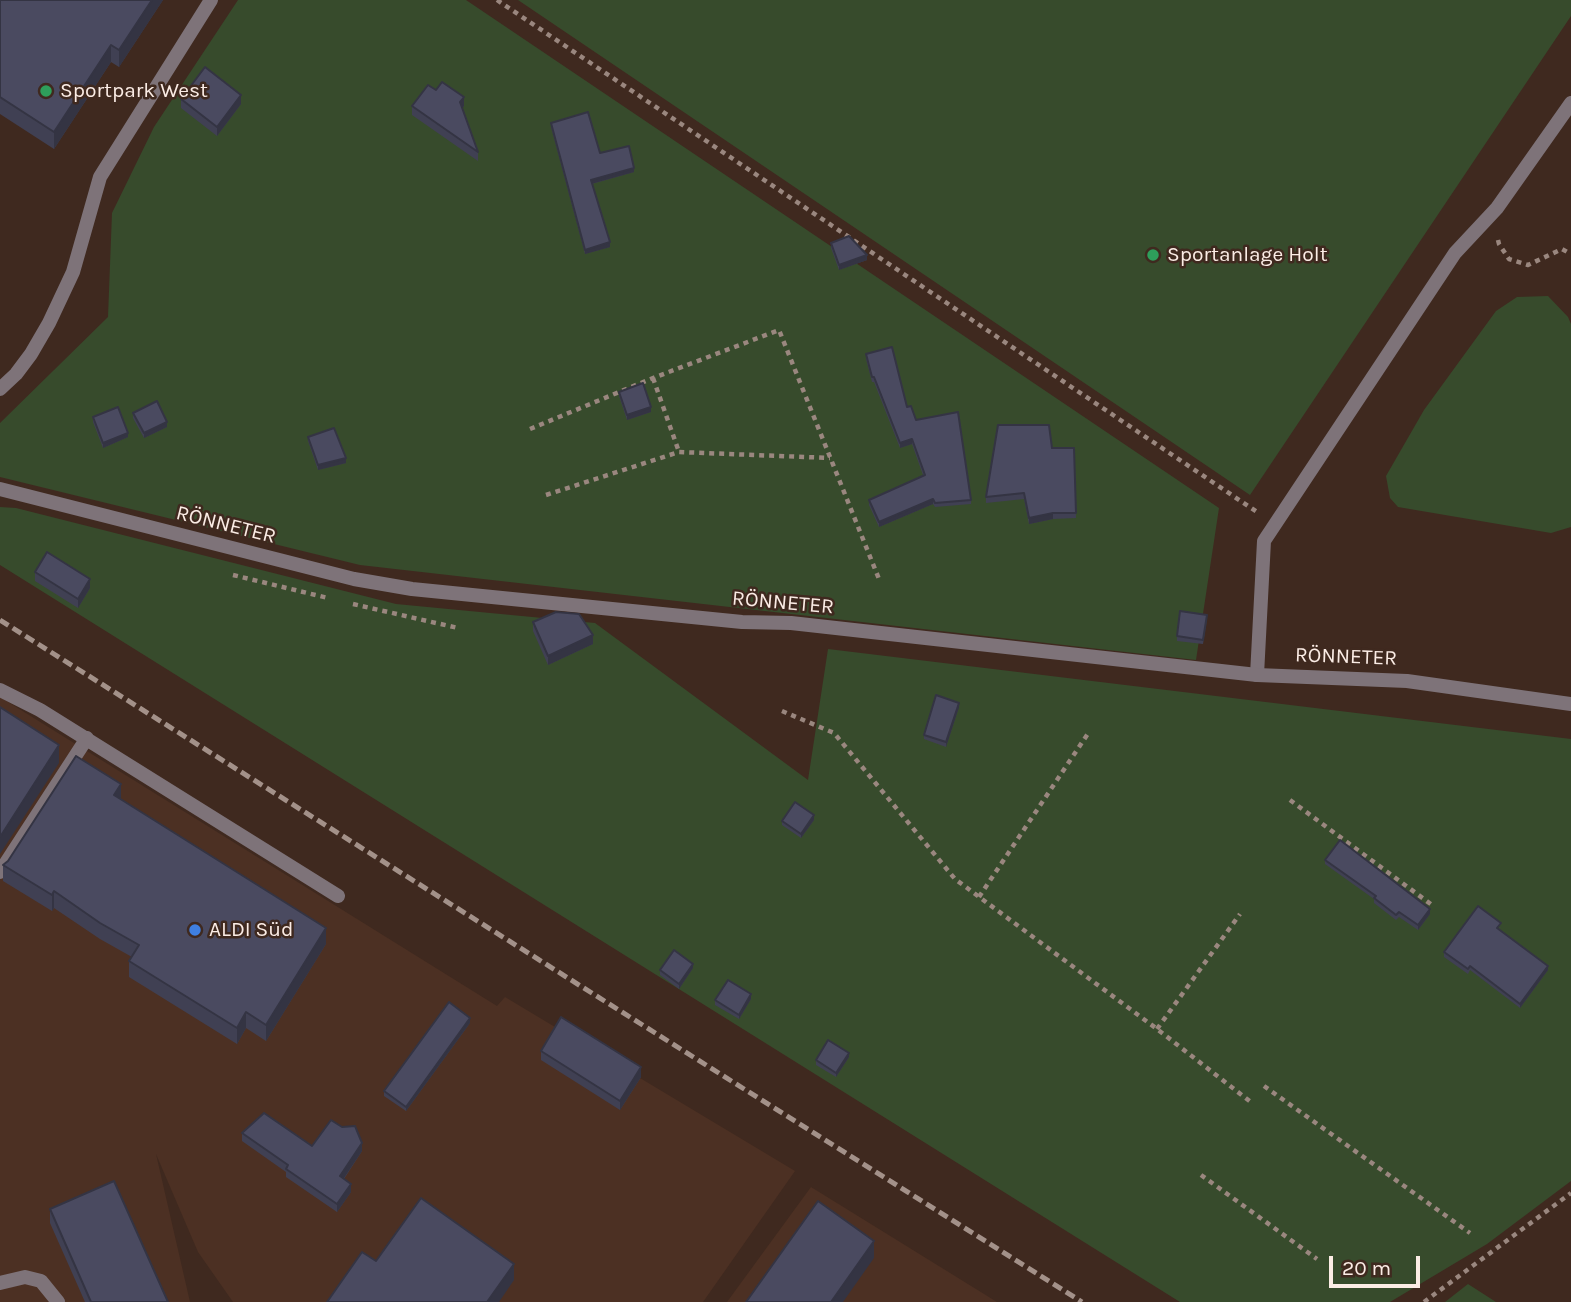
<!DOCTYPE html>
<meta charset="utf-8">
<style>
body{margin:0}
#map{position:relative;width:1571px;height:1302px;overflow:hidden;background:#3f291f;font-family:Karla,sans-serif}
canvas{display:block}
.scale{position:absolute;left:1329px;top:1256px;width:91px;height:32px;box-sizing:border-box;border:4px solid #fbece5;border-top:0;padding-left:9px;font-size:21px;line-height:24px;white-space:nowrap;color:#fbece5;-webkit-text-stroke:5px #3f291f;paint-order:stroke}
</style>
<div id="map">
<canvas width="1571" height="1302"></canvas>
<div class="scale">20 m</div>
</div>
<script>
const c = document.querySelector('canvas').getContext('2d');
c.lineJoin = 'round';
function fill(path, color) { c.fillStyle = color; c.fill(path, 'evenodd'); }
const poly = rows => new Path2D(rows.map(r => 'M' + r).join(''));
function stroke(path, color, width, dash) { c.strokeStyle = color; c.lineWidth = width; c.lineCap = dash ? 'butt' : 'round'; c.setLineDash(dash || []); c.stroke(path); }
function label(font, color, halo, rows, align = 'center') {
  c.font = font + ' Karla,sans-serif'; c.lineWidth = 5; c.setLineDash([]); c.textBaseline = 'middle'; c.strokeStyle = halo; c.fillStyle = color; for (const [text, x, y, turn = 0] of rows) {
    c.save(); c.translate(x, y); c.rotate((+turn || 0) * Math.PI / 180); c.textAlign = isNaN(turn) ? turn : align; if (halo) c.strokeText(text, 0, 0); c.fillText(text, 0, 0); c.restore();
  }
}
const built = poly([
 [0,697,497,1006,505,997,795,1171,703,1302,233,1302,198,1252,156,1154,190,1302,0,1302],
 [811,1187,997,1302,727,1302]
]);
const green = poly([
 [238,0,466,0,1219,508,1196,660,360,565,0,477,0,423,108,317,112,213,154,127],
 [518,0,1571,0,1571,16,1250,495],
 [1548,296,1568,317,1571,324,1571,527,1551,533,1398,507,1390,498,1386,476,1424,410,1496,311,1517,297],
 [0,507,16,508,396,604,595,623,808,780,828,649,1571,739,1571,1181,1487,1244,1390,1302,1180,1302,0,565],
 [1468,1284,1496,1302,1445,1302]
]);
const path = poly([
 [497,0,1257,512],
 [1498,240,1499,244,1509,259,1528,265,1562,249,1571,254],
 [653,378,679,452],
 [530,429,653,378,779,330,879,579],
 [546,495,679,452,830,458],
 [233,575,328,598],
 [353,604,458,628],
 [782,711,834,733,955,879,1157,1029,1252,1103],
 [1290,800,1432,905],
 [979,897,1089,732],
 [1157,1029,1240,914],
 [1264,1086,1470,1233],
 [1201,1175,1317,1259],
 [1424,1302,1571,1193]
]);
const service = poly([
 [0,389,16,374,31,354,49,323,73,272,100,177,211,0],
 [1257,675,1264,541,1455,253,1497,208,1571,103],
 [0,690,40,710,338,896],
 [0,872,87,738],
 [0,1283,25,1277,41,1281,58,1302]
]);
const minor = poly([
 [0,489,354,579,412,589,742,622,791,623,1257,675,1407,681,1571,704]
]);
const rail = poly([
 [0,620,1082,1302]
]);
const wall = poly([
 [0,0,163,0,119,67,111,62,54,149,0,114],
 [436,90,464,106,462,108,478,152,478,161,412,115,412,106],
 [181,99,241,104,217,136,181,108],
 [551,123,634,172,592,184,610,247,585,254,551,127],
 [831,243,867,260,839,270,831,248],
 [866,354,916,420,971,500,971,504,935,507,933,504,879,527,869,505,869,500,923,475,912,444,900,448,874,382,872,382,866,359],
 [619,392,651,412,627,420,619,396],
 [133,413,167,427,144,438,133,418],
 [93,417,128,437,103,448,93,422],
 [308,437,346,463,318,470,308,441],
 [1052,448,1074,448,1076,518,1053,519,1029,524,1024,499,986,503,986,497],
 [35,572,90,588,78,608,35,581],
 [1207,619,1203,644,1177,641,1177,636],
 [533,622,593,644,548,665,533,631],
 [959,707,946,747,924,739,924,735],
 [121,800,326,944,266,1041,246,1028,237,1044,129,977,129,961,132,957,100,939,54,908,52,911,3,881,3,865],
 [814,820,801,838,782,825,782,821],
 [1325,860,1430,914,1418,930,1399,917,1396,920,1374,903,1374,899,1325,864],
 [1501,927,1499,929,1548,970,1520,1008,1470,970,1468,974,1444,957,1444,952],
 [693,968,679,989,660,975,660,970],
 [751,999,739,1019,715,1005,715,1000],
 [470,1023,406,1111,384,1096,384,1091],
 [541,1051,641,1077,620,1110,541,1060],
 [849,1057,836,1077,816,1065,816,1060],
 [242,1133,312,1146,362,1151,344,1179,351,1192,337,1212,286,1177,286,1172,242,1141],
 [50,1209,168,1302,85,1302,50,1223]
]);
const shadedWall = poly([
 [152,0,163,0,119,67,119,50],
 [111,45,111,62,54,149,54,132],
 [241,95,241,104,217,136,217,127],
 [464,97,464,106,460,111,460,102],
 [634,168,634,172,591,184,591,180],
 [610,242,610,247,585,254,585,250],
 [867,255,867,260,839,270,839,265],
 [651,407,651,412,627,420,627,415],
 [167,422,167,427,144,438,144,433],
 [128,433,128,437,103,448,103,443],
 [912,439,912,444,900,448,900,443],
 [346,458,346,463,318,470,318,465],
 [933,499,933,504,879,527,879,522],
 [1053,513,1053,519,1029,524,1029,518],
 [90,579,90,588,78,608,78,599],
 [593,635,593,644,548,665,548,656],
 [959,703,959,707,946,747,946,742],
 [59,745,59,763,0,854,0,837],
 [121,784,121,801,114,795],
 [814,815,814,820,801,838,801,834],
 [54,891,54,908,52,911,52,895],
 [1430,909,1430,914,1418,930,1418,925],
 [326,928,326,944,266,1041,266,1025],
 [693,964,693,968,679,989,679,984],
 [1548,966,1548,970,1520,1008,1520,1004],
 [751,994,751,999,739,1019,739,1015],
 [246,1012,246,1028,237,1044,237,1028],
 [470,1018,470,1023,406,1111,406,1107],
 [849,1053,849,1057,836,1077,836,1073],
 [641,1067,641,1077,620,1110,620,1101],
 [362,1143,362,1151,340,1184,340,1176],
 [351,1184,351,1192,337,1212,337,1204],
 [874,1241,874,1258,843,1302,831,1302],
 [514,1264,514,1280,499,1302,487,1302]
]);
const building = poly([
 [0,0,152,0,119,50,111,45,54,132,0,97,0,0],
 [205,67,241,95,217,127,181,99,205,67],
 [442,82,464,97,460,102,478,152,412,106,428,85,436,90,442,82],
 [588,112,600,153,629,146,634,168,591,180,610,242,585,250,551,123,588,112],
 [849,236,867,255,839,265,831,243,849,236],
 [892,347,907,407,911,406,916,420,958,412,971,500,935,503,933,499,879,522,869,500,925,475,912,439,900,443,874,377,872,377,866,354,892,347],
 [643,383,651,407,627,415,619,392,643,383],
 [157,401,167,422,144,433,133,413,157,401],
 [118,407,128,433,103,443,93,417,118,407],
 [998,425,1049,425,1052,448,1074,448,1076,513,1053,513,1029,518,1024,493,986,497,998,425],
 [334,428,346,458,318,465,308,437,334,428],
 [47,552,90,579,78,599,35,572,47,552],
 [1180,611,1207,615,1203,640,1177,636,1180,611],
 [556,612,579,614,593,635,548,656,533,622,556,612],
 [936,695,959,703,946,742,924,735,936,695],
 [0,707,59,745,0,837,0,707],
 [76,756,121,784,114,795,326,928,266,1025,246,1012,237,1028,129,961,139,945,100,923,54,891,52,895,3,865,8,861,76,756],
 [795,802,814,815,801,834,782,821,795,802],
 [1340,840,1430,909,1418,925,1399,912,1396,915,1374,898,1376,896,1325,860,1340,840],
 [1478,906,1501,923,1497,928,1548,966,1520,1004,1470,966,1468,969,1444,952,1478,906],
 [674,950,693,964,679,984,660,970,674,950],
 [728,980,751,994,739,1015,715,1000,728,980],
 [449,1002,470,1018,406,1107,384,1091,449,1002],
 [561,1017,641,1067,620,1101,541,1051,561,1017],
 [828,1040,849,1053,836,1073,816,1060,828,1040],
 [264,1113,312,1146,331,1120,342,1127,355,1126,362,1143,340,1176,351,1184,337,1204,286,1169,288,1165,242,1133,264,1113],
 [114,1181,168,1302,91,1302,50,1209,114,1181],
 [421,1198,514,1264,487,1302,327,1302,362,1252,376,1261,421,1198],
 [818,1201,874,1241,831,1302,746,1302,818,1201]
]);
const markers = [
 [46,91,7,"#2e9e5b"],
 [1153,255,7,"#2e9e5b"],
 [195,930,7,"#3f7fe0"]
];
const poiNames = [
 ["Sportpark West",60,91],
 ["Sportanlage Holt",1167,255],
 ["ALDI Süd",209,930]
];
const streetNames = [
 ["RÖNNETER",226,525,14],
 ["RÖNNETER",783,603,5],
 ["RÖNNETER",1346,657,2]
];
fill(built, '#4c3023');
fill(green, '#374b2c');
stroke(path, '#9a877f', 4.5, [5, 5]);
stroke(service, '#7e7379', 14);
stroke(minor, '#7e7379', 14);
stroke(rail, '#a39189', 5, [10, 5]);
fill(wall, '#404053');
fill(shadedWall, '#343443');
fill(building, '#4a4a60');
stroke(building, '#343443', 2);
for (const [x, y, r, color] of markers) { const dot = new Path2D(); dot.arc(x, y, r, 0, 2 * Math.PI); c.fillStyle = color; c.fill(dot); stroke(dot, '#3f291f', 2.5); }
label('21px', '#fbece5', '#3f291f', poiNames, 'left');
label('21px', '#fbece5', '#3f291f', streetNames);
</script>
